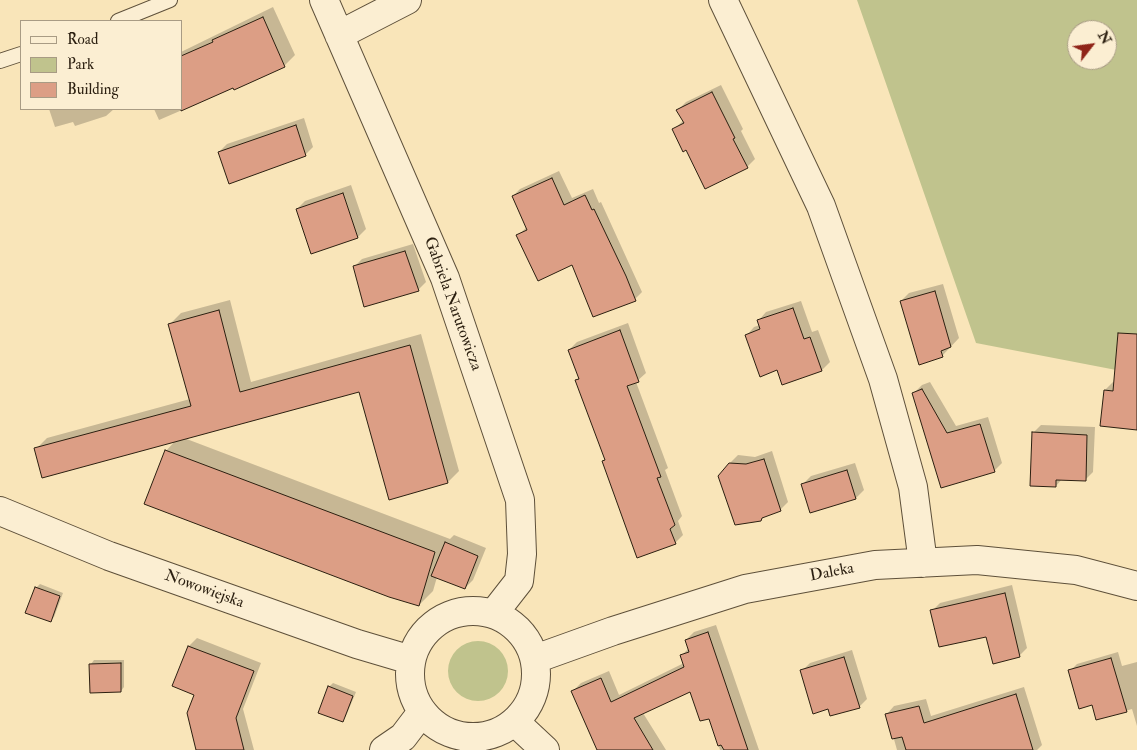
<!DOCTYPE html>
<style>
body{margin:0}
#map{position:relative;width:1137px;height:750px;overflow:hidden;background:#f9e5b9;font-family:"IM FELL Double Pica",serif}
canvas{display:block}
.legend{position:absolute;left:20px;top:20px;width:162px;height:90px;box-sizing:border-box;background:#fbeed2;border:1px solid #a89b84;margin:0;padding:6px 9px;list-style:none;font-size:15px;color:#2b1f10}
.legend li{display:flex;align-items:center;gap:10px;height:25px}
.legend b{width:25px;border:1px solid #a89b84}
.north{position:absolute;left:1067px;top:20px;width:50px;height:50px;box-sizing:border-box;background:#fbeed2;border:1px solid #a89b84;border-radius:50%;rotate:60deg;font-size:14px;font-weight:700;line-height:20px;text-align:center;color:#2b1f10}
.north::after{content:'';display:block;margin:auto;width:18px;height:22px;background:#8f2418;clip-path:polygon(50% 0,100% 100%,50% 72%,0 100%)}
</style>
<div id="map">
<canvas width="1137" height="750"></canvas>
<ul class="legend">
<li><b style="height:6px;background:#fbeed2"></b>Road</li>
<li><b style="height:14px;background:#c0c38d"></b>Park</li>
<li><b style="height:14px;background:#dc9e85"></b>Building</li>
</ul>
<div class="north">N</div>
</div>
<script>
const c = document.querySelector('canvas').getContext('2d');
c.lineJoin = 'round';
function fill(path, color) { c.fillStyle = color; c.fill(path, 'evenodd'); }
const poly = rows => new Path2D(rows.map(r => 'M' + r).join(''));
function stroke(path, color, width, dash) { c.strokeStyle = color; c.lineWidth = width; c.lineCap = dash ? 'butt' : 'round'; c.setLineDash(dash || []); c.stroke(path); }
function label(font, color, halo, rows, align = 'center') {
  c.font = font + ' "IM FELL Double Pica",serif'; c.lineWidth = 4; c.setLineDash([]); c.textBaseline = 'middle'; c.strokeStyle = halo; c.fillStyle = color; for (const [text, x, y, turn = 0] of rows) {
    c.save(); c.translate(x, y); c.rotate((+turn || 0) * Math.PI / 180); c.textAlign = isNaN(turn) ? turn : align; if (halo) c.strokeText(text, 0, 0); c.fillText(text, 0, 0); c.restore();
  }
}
const green = poly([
 [857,0,1137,0,1137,374,976,343],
 [1077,30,1107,30,1107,60,1077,60],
 '448 671a30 30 0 1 1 60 0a30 30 0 1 1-60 0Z'
]);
const shadow = poly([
 [273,7,295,55,284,66,159,120,154,109,181,109,181,52],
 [721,85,743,129,741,131,755,159,747,167,687,149,674,129,684,120,678,110,686,102],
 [49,109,114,109,106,116,75,126,73,122,55,127],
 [304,118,313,147,305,155,219,152,227,144],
 [559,171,572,198,593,189,599,203,601,202,642,292,635,299,572,263,518,235,527,227,513,196,520,189],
 [351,185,366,229,358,237,312,252,297,209,305,201],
 [413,244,426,282,418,290,354,267,362,259],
 [943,284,959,338,942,356,901,301,909,293],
 [230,300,251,382,421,334,459,471,448,482,390,498,359,390,184,438,450,539,454,535,486,548,473,580,465,588,437,577,433,591,419,605,166,451,176,440,36,449,47,438,190,399,170,324,181,313],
 [801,301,812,332,818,330,830,362,822,370,783,384,777,369,747,335,754,327,760,325,759,320,766,312],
 [628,323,646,373,636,382,668,468,665,470,682,516,678,521,683,535,675,543,603,461,606,459,577,381,579,378,569,350,577,342],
 [1137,369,1137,429,1105,390,1113,382,1115,382],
 [930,382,956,426,988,417,1002,463,994,471,942,486,914,393,922,385],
 [1041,425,1095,427,1093,472,1085,480,1062,479,1056,486,1033,433],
 [772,451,788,502,780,510,765,515,760,520,730,463,738,455,755,457],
 [855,463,864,490,856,498,811,512,803,484,811,476],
 [40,584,63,593,54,617,50,621,36,588],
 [1012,585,1027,648,1019,656,986,635,932,611,940,603],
 [716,625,759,750,720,750,710,717,691,691,643,713,666,750,618,750,573,691,581,683,609,671,619,695,684,663,682,655,689,648,686,640,694,632],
 [197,638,261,663,243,709,254,750,198,750,196,694,189,646],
 [852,650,867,699,859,707,829,708,802,671,810,663],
 [1118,652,1122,666,1137,662,1137,726,1132,709,1097,719,1093,704,1070,671,1077,664],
 [94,660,124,660,124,687,121,691,91,664],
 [333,683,356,692,346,716,343,720,329,687],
 [1024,687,1042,745,1037,750,897,750,887,714,894,706,926,699,931,716]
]);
const building = poly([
 [263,17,285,67,234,90,233,88,181,111,181,56,213,42,212,40,263,17],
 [712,92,735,138,733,139,748,168,705,189,686,150,683,152,672,129,684,123,676,110,712,92],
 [296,125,306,156,229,184,218,152,296,125],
 [552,178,564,205,585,195,592,210,594,209,626,276,636,301,593,317,572,265,538,281,516,235,527,230,512,196,552,178],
 [343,193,358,238,311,254,296,209,343,193],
 [405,251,419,291,364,307,353,266,405,251],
 [935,291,951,347,941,351,943,357,919,365,900,301,935,291],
 [793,308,804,339,810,337,822,371,782,385,777,370,760,377,745,335,760,329,757,320,793,308],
 [219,310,240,392,410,345,448,483,389,500,359,392,42,478,34,448,191,406,168,324,219,310],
 [620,330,639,382,627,386,661,477,657,478,675,525,670,529,676,544,637,558,602,461,605,460,575,380,579,379,568,350,620,330],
 [1118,333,1137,334,1137,430,1100,426,1104,390,1113,391,1118,333],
 [922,389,947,433,980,424,995,472,941,488,912,393,922,389],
 [1032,432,1087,435,1086,481,1056,480,1056,487,1030,486,1032,432],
 [165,450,435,552,419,606,389,597,144,504,165,450],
 [764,459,781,511,762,518,761,521,735,525,718,476,729,463,746,464,764,459],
 [847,470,856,499,810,513,801,484,847,470],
 [445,542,478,556,465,589,431,576,445,542],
 [35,587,60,596,51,622,25,613,35,587],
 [1005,593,1020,657,993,664,986,637,939,647,930,610,1005,593],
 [708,632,748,750,724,750,721,745,718,746,709,719,700,721,690,692,634,718,653,750,597,750,571,691,601,678,611,702,684,667,680,655,689,652,685,640,708,632],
 [188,646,254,671,236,718,244,750,196,750,187,713,194,695,172,686,188,646],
 [844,657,860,708,830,716,828,709,813,714,800,670,844,657],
 [1111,658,1127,712,1096,720,1092,705,1079,709,1068,670,1111,658],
 [121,663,121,692,90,693,89,664,121,663],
 [328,686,353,696,343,722,318,713,328,686],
 [1016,694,1033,750,906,750,902,737,892,739,885,714,919,706,924,723,1016,694]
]);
const lane = poly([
 [118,21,170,0],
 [0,61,21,54]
]);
const street = poly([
 [324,0,445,278,520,500,522,554,519,581,494,613],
 [723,0,821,206,883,379,913,487,923,563],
 [339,35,407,0],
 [0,511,109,556,357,644,411,660],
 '410 674a63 63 0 1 1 126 0a63 63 0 1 1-126 0Z',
 [535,659,613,631,745,589,875,565,977,560,1076,570,1137,586],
 [515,722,545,750],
 [384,750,403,737,422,712]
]);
const streetNames = [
 ["Gabriela Narutowicza",452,304,70],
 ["Daleka",832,573,-11],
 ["Nowowiejska",204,590,20]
];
fill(green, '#c0c38d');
fill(shadow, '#0003');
fill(building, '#dc9e85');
stroke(building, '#2b1f10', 1);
stroke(lane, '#5e503a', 16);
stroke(street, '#5e503a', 30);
stroke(lane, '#fbeed2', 14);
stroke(street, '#fbeed2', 28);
label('16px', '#2b1f10', '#fbeed2', streetNames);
</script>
